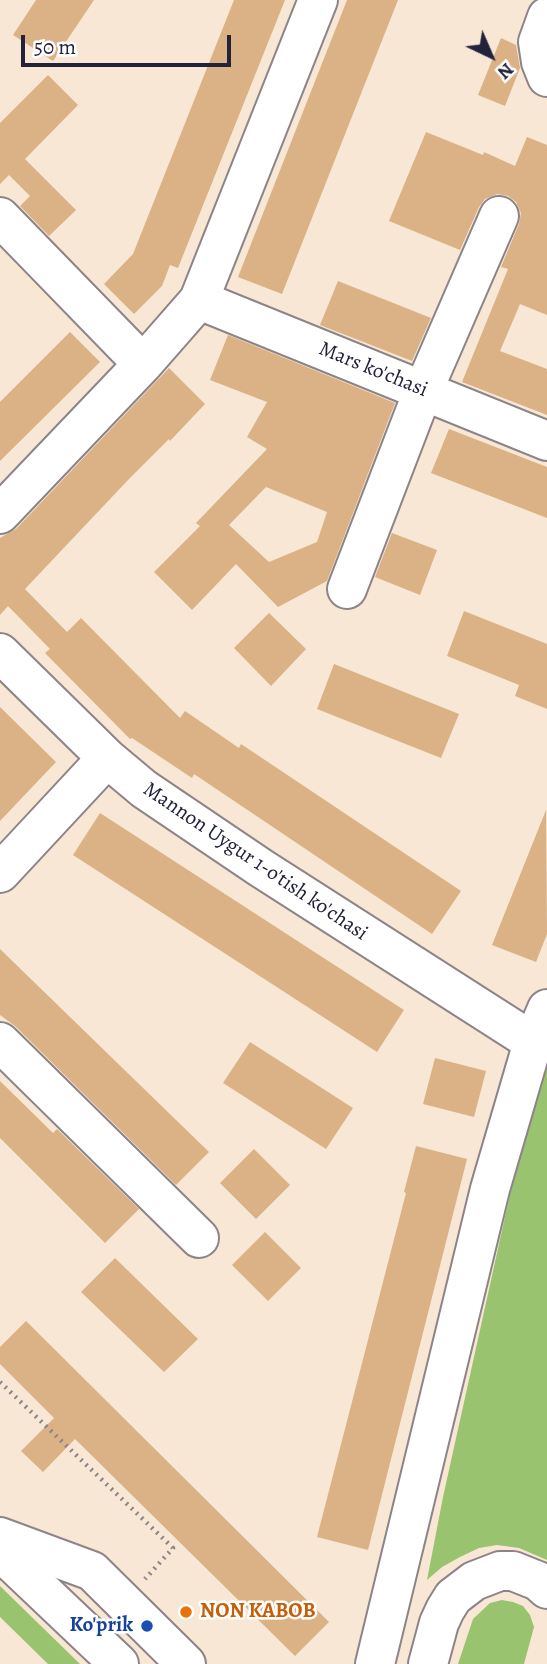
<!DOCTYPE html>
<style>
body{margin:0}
#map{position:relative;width:547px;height:1664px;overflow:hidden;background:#f8e7d4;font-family:Alegreya,serif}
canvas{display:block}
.north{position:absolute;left:456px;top:21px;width:70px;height:70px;-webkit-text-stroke:5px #fff;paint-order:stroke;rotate:136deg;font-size:19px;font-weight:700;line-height:28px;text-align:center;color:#22223b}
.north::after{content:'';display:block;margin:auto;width:24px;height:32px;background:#22223b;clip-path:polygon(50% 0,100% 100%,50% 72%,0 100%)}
.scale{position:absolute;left:21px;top:35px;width:210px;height:32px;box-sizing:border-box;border:4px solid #22223b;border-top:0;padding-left:9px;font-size:21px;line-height:24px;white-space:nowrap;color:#22223b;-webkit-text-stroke:5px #fff;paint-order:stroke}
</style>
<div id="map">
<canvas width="547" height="1664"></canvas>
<div class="north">N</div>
<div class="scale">50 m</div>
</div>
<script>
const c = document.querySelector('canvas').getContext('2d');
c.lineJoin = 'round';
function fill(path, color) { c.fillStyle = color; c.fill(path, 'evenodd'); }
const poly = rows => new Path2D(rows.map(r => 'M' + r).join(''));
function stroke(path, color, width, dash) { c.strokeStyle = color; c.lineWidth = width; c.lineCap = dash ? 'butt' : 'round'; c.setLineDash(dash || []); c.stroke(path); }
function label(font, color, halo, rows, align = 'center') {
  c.font = font + ' Alegreya,serif'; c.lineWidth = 5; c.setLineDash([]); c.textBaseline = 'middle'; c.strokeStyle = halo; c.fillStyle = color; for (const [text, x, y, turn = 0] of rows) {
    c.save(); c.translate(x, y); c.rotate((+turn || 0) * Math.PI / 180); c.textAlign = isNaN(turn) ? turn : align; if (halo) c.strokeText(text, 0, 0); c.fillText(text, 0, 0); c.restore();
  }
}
const green = poly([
 [547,1055,547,1560,519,1548,497,1545,479,1548,460,1557,442,1567,427,1580,443,1497,530,1104],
 [0,1586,80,1664,48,1664,0,1617],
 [502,1600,513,1602,523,1606,530,1615,534,1627,524,1664,458,1664,473,1619,490,1603]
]);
const building = poly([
 [36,0,94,0,53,61,13,35],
 [234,0,285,0,178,268,170,265,162,286,134,314,104,284,133,254],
 [347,0,398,0,282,294,238,277],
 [501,38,516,45,520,68,505,106,478,95],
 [48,75,78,105,25,159,76,210,49,236,20,206,30,196,9,175,0,184,0,123],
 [426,132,483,155,484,152,515,166,527,137,547,145,547,315,520,304,500,351,547,369,547,415,462,382,508,269,501,267,519,224,521,213,516,202,508,196,497,194,485,199,479,207,460,250,389,221],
 [338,281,431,318,412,361,320,325],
 [70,332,100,362,0,461,0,402],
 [228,335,395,403,327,581,278,607,236,564,192,610,154,572,200,526,196,523,267,449,247,437,267,402,210,380],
 [266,487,327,512,317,542,269,562,229,525],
 [169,368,205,404,170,441,169,439,128,480,25,589,67,632,81,618,180,718,185,711,239,748,241,744,461,891,432,934,194,774,192,778,132,738,130,739,45,653,50,649,8,606,0,615,0,538,16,529],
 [449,429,547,467,547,518,431,473],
 [392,533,437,550,420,595,375,577],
 [464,611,547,644,547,709,515,696,519,685,447,656],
 [269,613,306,649,271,686,234,648],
 [334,664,459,714,441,758,317,709],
 [0,707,56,762,0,821],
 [546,810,547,934,536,962,492,945],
 [100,813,404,1010,377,1052,73,855],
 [0,949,209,1152,176,1185,15,1026,0,1015],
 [250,1042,353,1108,326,1149,223,1083],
 [435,1058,486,1071,474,1117,423,1104],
 [0,1081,53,1133,57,1129,139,1209,105,1243,0,1138],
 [416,1146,467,1159,368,1550,317,1537,406,1193,404,1192],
 [254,1149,290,1185,256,1219,220,1183],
 [265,1232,301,1268,268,1301,232,1265],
 [115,1258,198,1339,164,1372,81,1292],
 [26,1321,329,1622,295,1656,75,1439,43,1472,21,1451,54,1418,0,1364,0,1347]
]);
const path = poly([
 [0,1382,173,1548,145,1579]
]);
const minor = poly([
 [547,17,538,42,541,62,547,77],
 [0,217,143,364],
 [199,300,547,441],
 [0,514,143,364,199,300,318,0],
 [347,589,423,391,499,216],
 [0,653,107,758,144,789,261,868,533,1042],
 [0,873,107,758],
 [0,1042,199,1238],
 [0,1537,92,1571,186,1664]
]);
const major = poly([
 [375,1664,490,1189,533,1042,547,1009],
 [428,1664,439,1623,445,1610,453,1597,474,1581,500,1571,513,1571,538,1581,547,1589]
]);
const highway = poly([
 [0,1551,119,1664]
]);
const markers = [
 [186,1612,7,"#e8710a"],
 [147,1626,7,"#1a4fb4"]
];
const streetNames = [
 ["Mars ko'chasi",373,370,22],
 ["Mannon Uygur 1-o'tish ko'chasi",255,862,34]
];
const foodNames = [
 ["NON KABOB",200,1612]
];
const transitNames = [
 ["Ko'prik",133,1626]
];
fill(green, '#9ac36f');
fill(building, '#dab285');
stroke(minor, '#8d8488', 42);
stroke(major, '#8d8488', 42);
stroke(highway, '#8d8488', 42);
stroke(path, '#8d8488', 4.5, [2, 5]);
stroke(minor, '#fff', 38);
stroke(major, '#fff', 38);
stroke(highway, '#fff', 38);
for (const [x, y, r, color] of markers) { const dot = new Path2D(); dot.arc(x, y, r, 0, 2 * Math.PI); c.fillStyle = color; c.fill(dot); stroke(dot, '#fff', 2.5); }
label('21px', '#22223b', '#fff', streetNames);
label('bold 21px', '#c56008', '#fff', foodNames, 'left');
label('bold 21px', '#164399', '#fff', transitNames, 'right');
</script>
